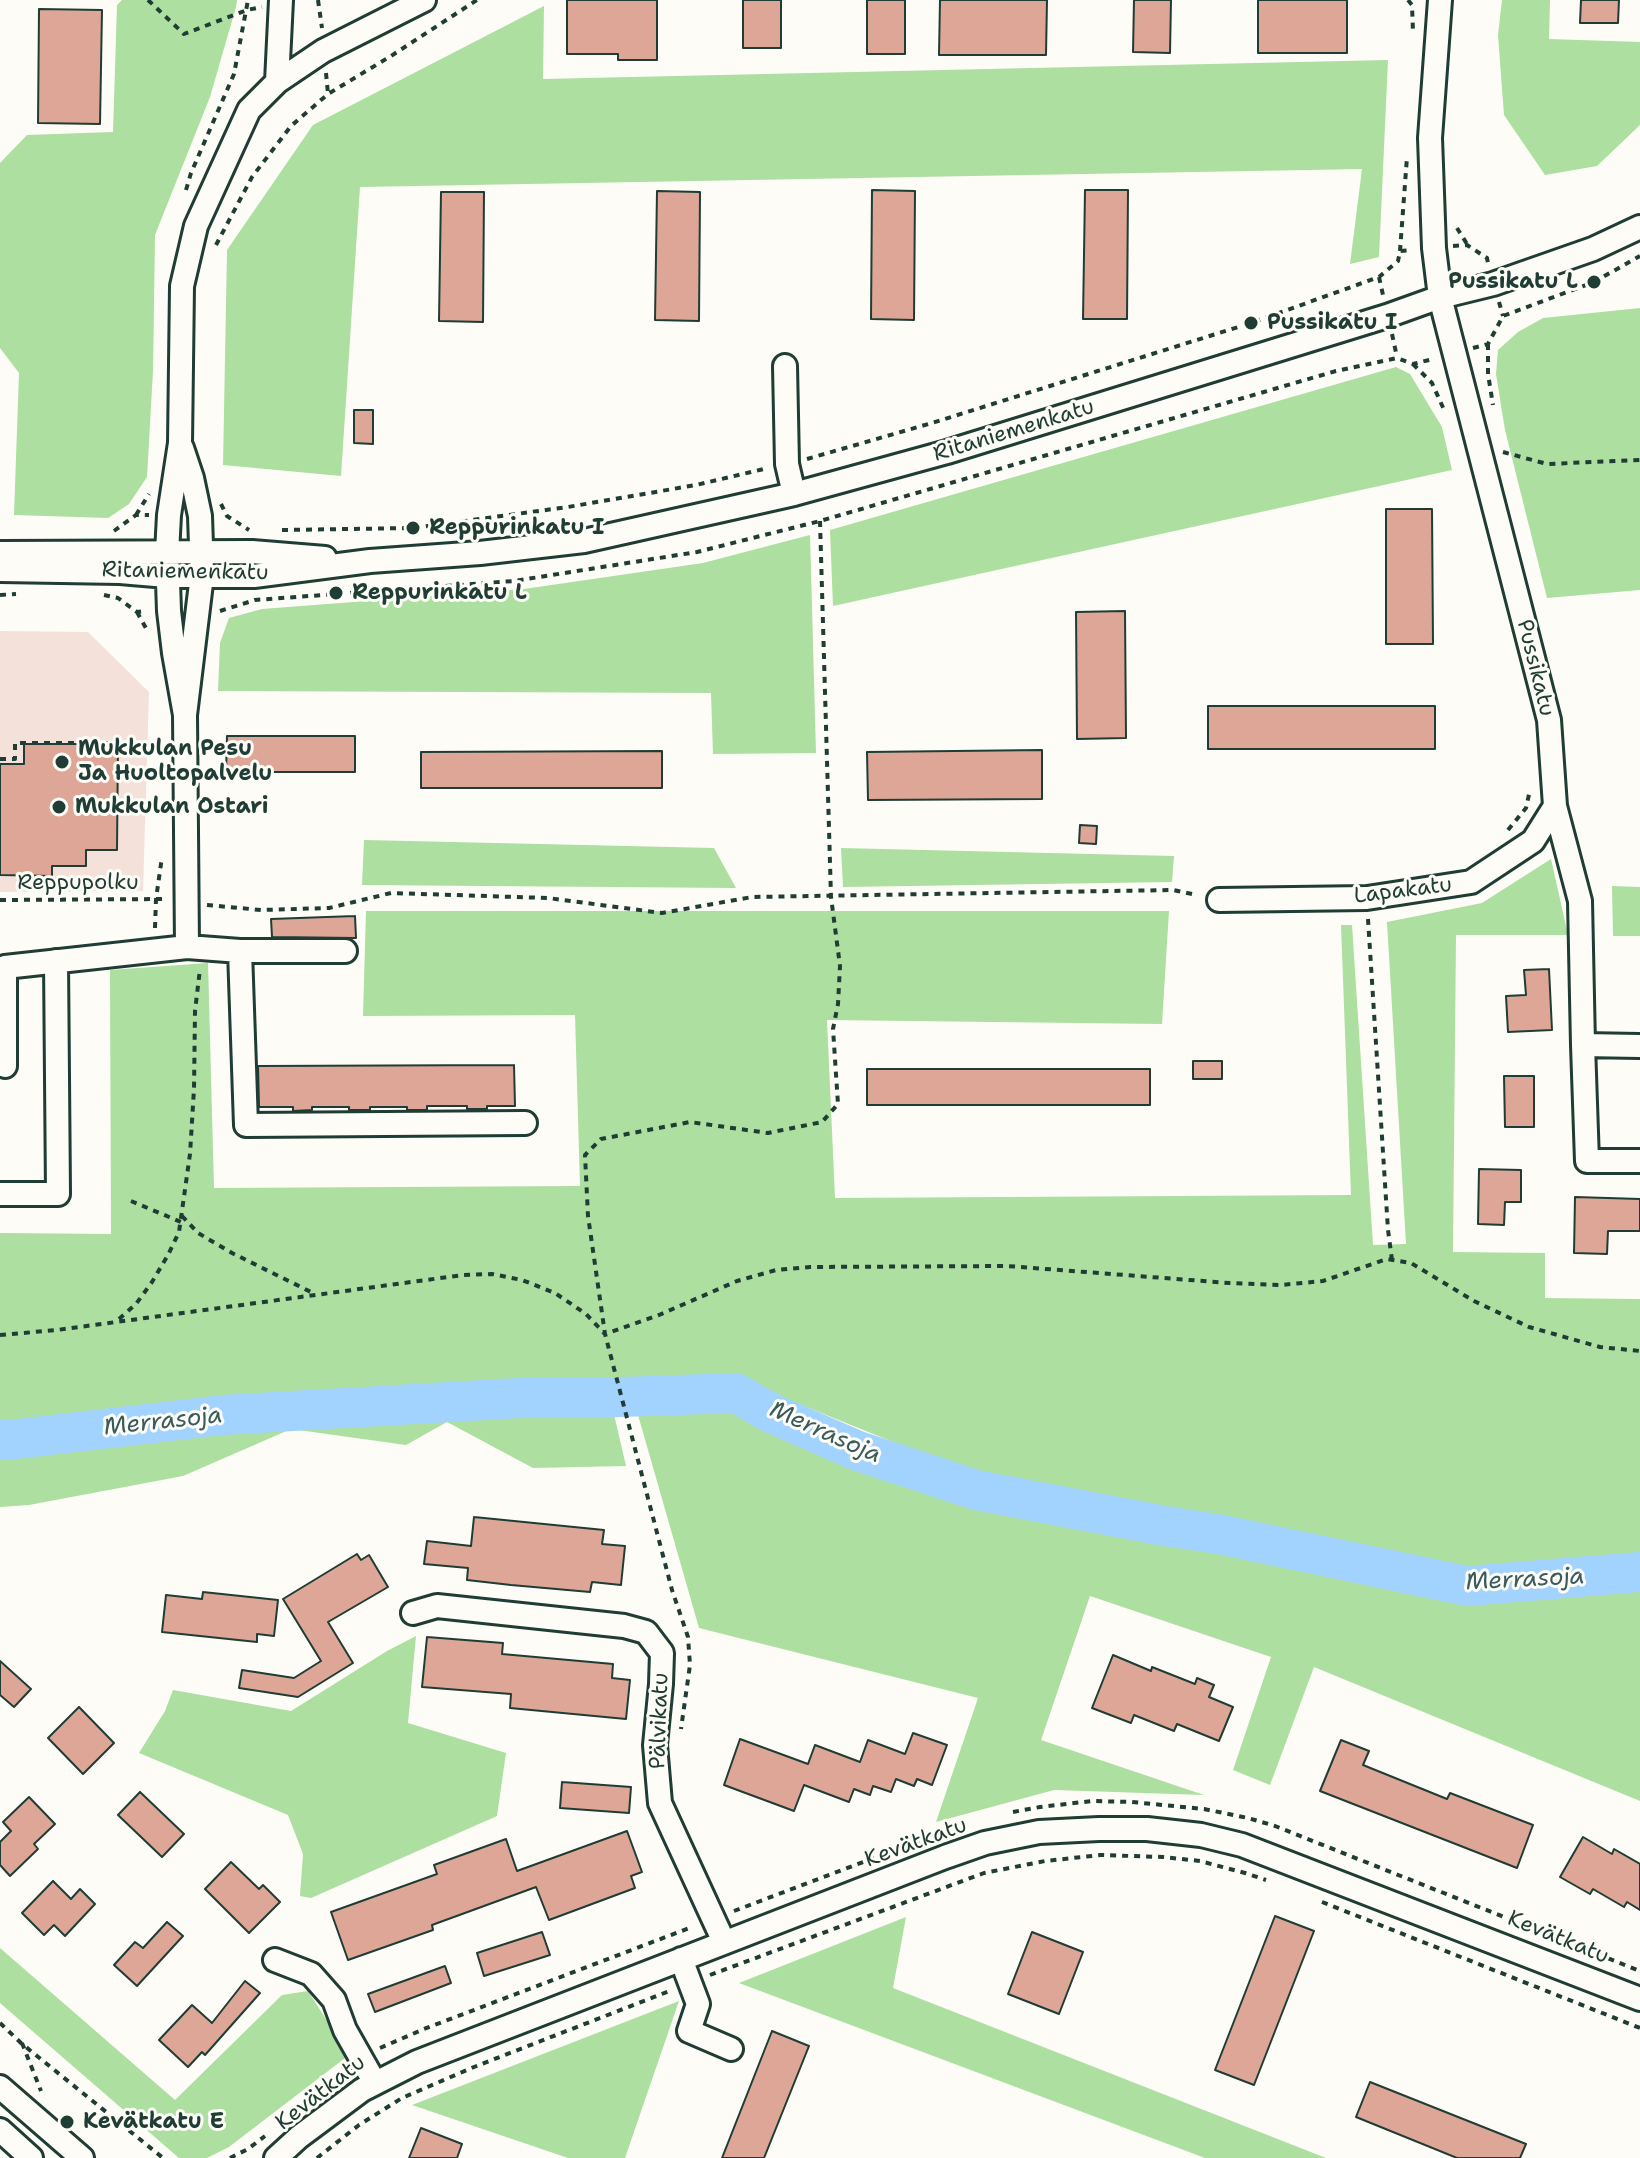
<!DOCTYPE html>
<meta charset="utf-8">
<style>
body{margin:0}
canvas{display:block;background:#fdfcf7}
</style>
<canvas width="1640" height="2158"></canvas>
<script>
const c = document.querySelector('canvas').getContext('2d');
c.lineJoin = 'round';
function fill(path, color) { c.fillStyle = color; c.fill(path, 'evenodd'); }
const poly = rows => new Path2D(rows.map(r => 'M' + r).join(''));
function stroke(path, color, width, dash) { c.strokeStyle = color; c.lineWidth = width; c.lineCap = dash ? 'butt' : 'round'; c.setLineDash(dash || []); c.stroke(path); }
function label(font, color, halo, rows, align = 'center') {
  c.font = font + ' "Shantell Sans",sans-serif'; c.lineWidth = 6; c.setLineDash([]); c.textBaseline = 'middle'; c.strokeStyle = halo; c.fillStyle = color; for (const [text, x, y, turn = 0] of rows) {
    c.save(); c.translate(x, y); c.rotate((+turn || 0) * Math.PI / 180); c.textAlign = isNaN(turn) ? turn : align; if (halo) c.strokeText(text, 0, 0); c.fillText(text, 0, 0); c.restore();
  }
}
const built = poly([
 [0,631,88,632,149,692,143,891,0,892]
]);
const green = poly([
 [122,0,237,0,236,7,210,97,155,235,153,371,147,477,129,504,108,518,14,515,19,373,0,348,0,163,27,135,113,132,117,5],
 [1502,0,1550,0,1549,39,1640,42,1640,125,1597,166,1545,175,1504,115,1498,35],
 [544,6,543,79,1388,60,1379,257,1350,264,1362,169,360,187,341,476,223,465,227,250,313,125],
 [1640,308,1640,590,1547,598,1505,430,1496,374,1498,350,1518,332,1543,318],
 [1396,367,1410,374,1442,427,1452,470,833,606,830,530],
 [810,535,816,753,713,754,711,693,218,691,220,643,229,618,262,609,524,589,703,563],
 [364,840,714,848,736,888,362,885],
 [841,848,1174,856,1172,882,843,887],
 [1551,859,1568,935,1456,935,1453,1252,1545,1253,1545,1298,1640,1299,1640,1556,1464,1570,977,1476,735,1378,606,1380,626,1466,533,1468,447,1422,406,1445,291,1429,183,1476,29,1505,0,1507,0,1233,111,1234,110,970,208,963,214,1188,580,1186,575,1015,363,1016,366,911,1169,911,1162,1024,827,1020,835,1198,1351,1195,1341,925,1352,925,1373,1245,1406,1244,1387,922,1482,903],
 [1612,886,1640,887,1640,936,1613,936],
 [735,1406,917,1484,975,1502,1468,1598,1640,1585,1640,1801,1314,1667,1270,1785,1233,1770,1271,1657,1090,1596,1041,1740,1204,1795,1054,1790,936,1822,978,1698,699,1628,636,1408],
 [416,1636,408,1723,506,1753,497,1816,311,1898,300,1896,303,1854,288,1815,139,1753,165,1711,173,1690,291,1711,387,1651],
 [906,1917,893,1988,1326,2158,1205,2158,739,1983],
 [0,1948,175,2100,282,1995,308,1991,349,2055,229,2147,207,2158,179,2158,0,2003],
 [679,2001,625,2158,568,2158,412,2105]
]);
const river = poly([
 [0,1439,8,1440,222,1415,537,1397,592,1398,736,1393,771,1413,858,1451,976,1490,1165,1526,1218,1534,1467,1586,1640,1572]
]);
const building = poly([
 [567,0,657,0,657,60,618,60,618,54,567,54,567,0],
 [743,0,781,0,781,48,743,48,743,0],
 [867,0,905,0,905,54,867,54,867,0],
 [940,0,1047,0,1046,55,939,55,940,0],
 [1134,0,1171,0,1170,53,1133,52,1134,0],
 [1258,0,1347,0,1347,53,1258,53,1258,0],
 [1581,0,1619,0,1618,23,1580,23,1581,0],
 [39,9,102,10,100,124,38,123,39,9],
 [872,190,915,191,914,320,871,319,872,190],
 [1085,190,1128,190,1127,319,1083,319,1085,190],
 [657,191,700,192,699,321,655,320,657,191],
 [441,192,484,192,483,322,439,321,441,192],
 [354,410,373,410,373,444,354,443,354,410],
 [1386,509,1432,509,1433,644,1386,644,1386,509],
 [1125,611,1126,738,1077,739,1076,612,1125,611],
 [1208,706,1435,706,1435,749,1208,749,1208,706],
 [227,736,355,736,355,772,226,772,227,736],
 [24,744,118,744,117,850,86,850,86,866,52,866,52,876,0,875,0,764,24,764,24,744],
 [1042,750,1042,799,868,800,867,752,1042,750],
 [662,751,662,788,421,788,421,752,662,751],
 [1080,825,1097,826,1096,844,1079,843,1080,825],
 [355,916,356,938,272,937,271,919,355,916],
 [1549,969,1552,1030,1508,1032,1506,996,1526,995,1524,970,1549,969],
 [1193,1061,1222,1061,1222,1079,1193,1079,1193,1061],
 [514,1065,515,1106,487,1106,487,1109,467,1109,467,1106,427,1106,427,1110,407,1110,407,1107,370,1107,370,1110,349,1110,349,1107,312,1107,312,1110,293,1111,293,1107,259,1107,258,1066,514,1065],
 [867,1069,1150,1069,1150,1105,867,1105,867,1069],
 [1504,1076,1534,1076,1534,1127,1505,1127,1504,1076],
 [1479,1169,1521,1170,1521,1202,1505,1202,1504,1225,1478,1224,1479,1169],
 [1575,1197,1640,1199,1640,1231,1608,1231,1607,1254,1574,1253,1575,1197],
 [474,1517,604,1530,602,1544,625,1546,621,1585,592,1582,590,1592,511,1585,467,1580,468,1568,424,1564,427,1541,471,1546,474,1517],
 [357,1554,361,1560,369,1555,388,1587,328,1622,353,1663,298,1697,239,1688,242,1670,294,1678,321,1661,283,1599,357,1554],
 [203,1592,278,1600,274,1636,257,1634,257,1642,162,1632,166,1595,202,1599,203,1592],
 [427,1637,503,1643,502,1654,613,1664,612,1678,630,1680,626,1719,510,1708,511,1694,422,1687,427,1637],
 [1113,1655,1151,1671,1152,1667,1195,1684,1197,1678,1214,1685,1209,1697,1233,1707,1219,1741,1177,1724,1174,1731,1134,1715,1131,1723,1092,1708,1113,1655],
 [0,1661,31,1689,14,1707,0,1695,0,1661],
 [79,1707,114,1743,83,1774,48,1738,79,1707],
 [913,1733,947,1745,932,1785,917,1779,914,1786,896,1779,891,1792,873,1786,870,1795,854,1789,849,1802,804,1785,794,1811,724,1785,740,1739,808,1764,815,1745,860,1762,868,1740,905,1754,913,1733],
 [1341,1740,1369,1751,1363,1765,1447,1799,1450,1793,1533,1825,1517,1868,1320,1791,1341,1740],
 [562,1782,631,1787,629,1813,560,1808,562,1782],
 [140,1792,184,1834,162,1857,118,1815,140,1792],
 [29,1797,55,1824,34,1844,38,1849,10,1876,0,1865,0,1842,11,1831,3,1822,29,1797],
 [627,1831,642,1872,631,1876,635,1888,549,1920,536,1887,432,1925,433,1930,348,1960,331,1912,437,1874,434,1865,506,1839,517,1871,627,1831],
 [1583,1837,1612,1854,1614,1849,1640,1864,1640,1910,1627,1902,1624,1907,1593,1889,1590,1894,1560,1877,1583,1837],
 [231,1862,259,1889,263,1885,280,1902,249,1933,205,1889,231,1862],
 [53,1881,71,1899,80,1889,95,1904,65,1936,54,1925,44,1935,22,1913,53,1881],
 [1275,1916,1314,1931,1254,2085,1215,2070,1275,1916],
 [167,1922,183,1936,137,1986,114,1965,135,1942,143,1948,167,1922],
 [542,1932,550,1955,484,1976,477,1953,542,1932],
 [1032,1932,1083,1952,1059,2014,1008,1994,1032,1932],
 [445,1966,451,1983,375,2012,368,1994,445,1966],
 [245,1981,260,1993,205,2055,202,2052,188,2067,159,2040,192,2005,212,2023,245,1981],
 [772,2031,809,2046,764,2158,722,2158,772,2031],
 [1370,2082,1526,2144,1520,2158,1457,2158,1356,2117,1370,2082],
 [421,2128,462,2144,457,2158,409,2158,421,2128]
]);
const path = poly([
 [148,0,184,34,247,10,262,7],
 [318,0,322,28],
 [1408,0,1412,5,1413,32],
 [326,73,328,94],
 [186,190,191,173,234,74,248,0],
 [1457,228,1467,244],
 [216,245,252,177,291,126,328,94,391,56,477,0],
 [1453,246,1467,245,1487,258,1488,263],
 [1400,251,1407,157],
 [1379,277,1383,295],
 [1499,302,1503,316],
 [1392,334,1397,357],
 [1488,344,1488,374,1493,405],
 [1473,348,1488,344,1503,316,1594,282,1640,256],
 [1413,364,1432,383,1445,412],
 [1503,452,1547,464,1640,460],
 [807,459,932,423,1251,323,1379,277,1398,261,1400,251,1412,250],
 [221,504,227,516,249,530],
 [136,515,149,494],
 [820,521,831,897,840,966,838,1004,833,1029,838,1104,822,1122,768,1133,690,1122,601,1139,585,1155,588,1216,605,1334,659,1315,737,1281,776,1270,810,1267,1007,1266,1229,1283,1281,1285,1323,1281,1387,1259,1411,1263,1474,1301,1529,1327,1600,1347,1640,1351],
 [282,530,413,528,568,507,696,485,768,468],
 [114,531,136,515,149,515],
 [0,595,16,594],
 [104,595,118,598,137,612,147,611],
 [220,611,255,600,514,581,697,552,820,521,1336,371,1397,358,1413,364,1433,359],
 [137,612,147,630],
 [0,759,15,759,15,743,162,743],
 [1508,830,1526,808,1530,790],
 [0,900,166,899],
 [207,905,261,910,329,908,391,893,548,898,662,913,752,897,1173,890,1197,895],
 [1368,919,1388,1230,1392,1260],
 [155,928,156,899,162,857],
 [131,1201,181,1222],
 [182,1216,198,1233,232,1253,313,1293],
 [119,1319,136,1304,152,1282,168,1255,179,1232,190,1154,194,1089,195,1011,200,969],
 [0,1335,57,1330,463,1275,492,1274,522,1280,555,1293,586,1314,605,1334,672,1590,688,1637,690,1665,681,1729],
 [1013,1812,1040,1807,1092,1801,1132,1802,1204,1809,1248,1818,1275,1826,1640,1971],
 [1322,1902,1640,2028],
 [734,1911,924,1839],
 [710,1975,984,1873,1045,1861,1101,1855,1163,1857,1200,1861,1245,1873,1266,1880],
 [0,2023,21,2043,163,2158],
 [22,2043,41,2091],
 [380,2048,424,2029,692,1927],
 [230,2158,248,2149,265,2136],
 [317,2158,359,2125,402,2098,474,2067,672,1990]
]);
const minor = poly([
 [1440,0,1430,138,1434,248,1440,297,1549,720,1555,806,1580,901,1583,1045,1587,1161,1640,1161],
 [277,82,281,0],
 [785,366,787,464,794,494],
 [182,448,192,478,200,516,202,575,185,715,187,947],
 [0,553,252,552,325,558],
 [0,570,120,572,167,576,254,576,370,561,480,553,584,541,794,494,947,452,1387,316,1440,297,1493,284,1593,249,1640,227],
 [185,715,174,653,169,611,167,553,169,515,180,443,182,286,196,226,249,110,277,82,323,51,424,0],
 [1219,900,1367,898,1471,882,1533,841,1555,806],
 [240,951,246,1125,525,1123],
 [1583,1045,1640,1046],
 [5,1066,5,967,187,947,240,951,345,951],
 [0,1194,58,1194,56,961],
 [413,1613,437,1606,624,1626,646,1632,662,1653,661,1684,655,1745,660,1803,724,1942],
 [681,1959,698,2004,689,2031,731,2049],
 [275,1960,311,1974,334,2000,345,2030,375,2083],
 [0,2087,82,2158],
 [0,2130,31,2158],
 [276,2158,299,2137,362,2090,417,2062,945,1857,985,1843,1039,1832,1099,1829,1147,1829,1201,1835,1242,1845,1640,1999]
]);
const markers = [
 [1594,282,8,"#1f3d34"],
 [1251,323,8,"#1f3d34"],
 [413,528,8,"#1f3d34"],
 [336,593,8,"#1f3d34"],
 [62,762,8,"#1f3d34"],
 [59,807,8,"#1f3d34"],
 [67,2122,8,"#1f3d34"]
];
const poiNames = [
 ["Pussikatu L",1578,282,"right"],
 ["Pussikatu I",1267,323],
 ["Reppurinkatu I",429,528],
 ["Reppurinkatu L",352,593],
 ["Mukkulan Pesu",78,749],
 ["Ja Huoltopalvelu",78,774],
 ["Mukkulan Ostari",75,807],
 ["Kevätkatu E",83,2122]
];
const streetNames = [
 ["Ritaniemenkatu",1014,431,-17],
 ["Ritaniemenkatu",185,572,1],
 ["Pussikatu",1535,668,76],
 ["Reppupolku",78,883],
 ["Lapakatu",1403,891,-7],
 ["Pälvikatu",660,1721,-88],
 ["Kevätkatu",916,1843,-20],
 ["Kevätkatu",1558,1938,22],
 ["Kevätkatu",321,2093,-38]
];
const waterNames = [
 ["Merrasoja",163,1422,-6],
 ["Merrasoja",825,1433,24],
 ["Merrasoja",1525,1580,-3]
];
fill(built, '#f4e2da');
fill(green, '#addfa0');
stroke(river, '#a1d3fe', 40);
fill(building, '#dea696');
stroke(building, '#1f3d34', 2);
stroke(minor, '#1f3d34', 28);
stroke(path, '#1f3d34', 4, [6, 6]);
stroke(minor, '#fdfcf7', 22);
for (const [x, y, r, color] of markers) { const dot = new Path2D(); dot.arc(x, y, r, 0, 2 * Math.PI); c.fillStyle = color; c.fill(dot); stroke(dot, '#fdfcf7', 3); }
label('bold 22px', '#1f3d34', '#fdfcf7', poiNames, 'left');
label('22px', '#1f3d34', '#fdfcf7', streetNames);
label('italic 24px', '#395b5c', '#fdfcf7', waterNames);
</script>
